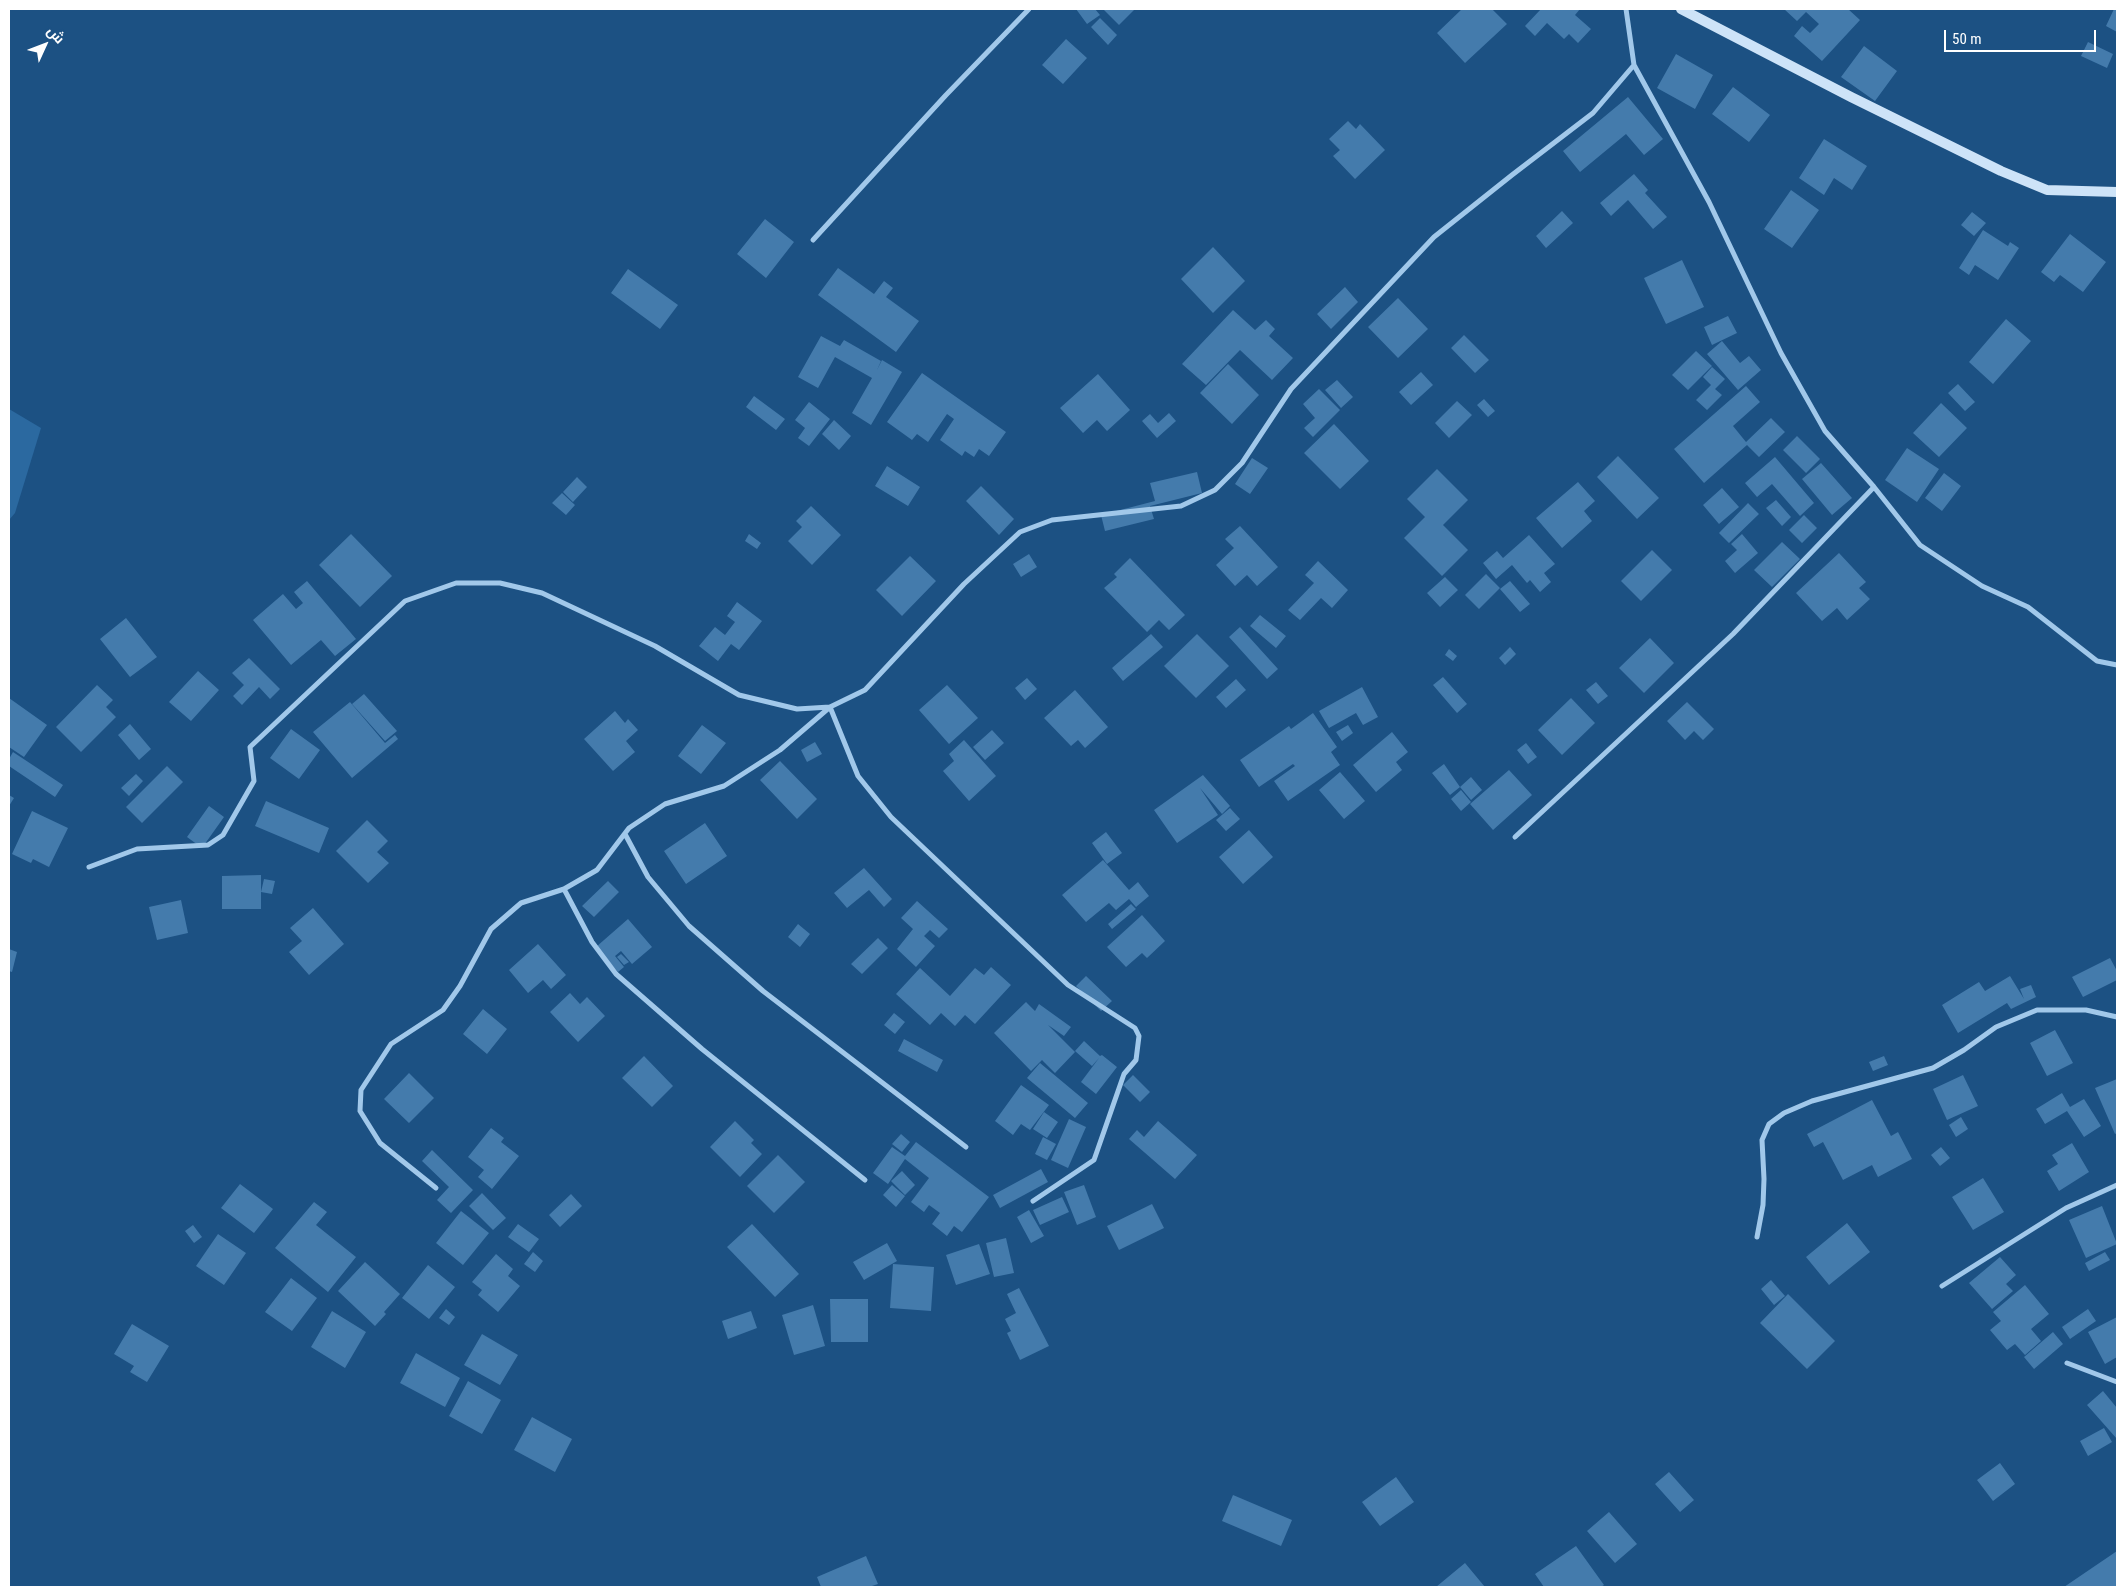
<!DOCTYPE html>
<meta charset="utf-8">
<style>
body{margin:0}
#map{position:relative;width:2126px;height:1596px;overflow:hidden;background:#1c5183;font-family:"Roboto Condensed",Cairo,sans-serif}
canvas{display:block}
.frame{position:absolute;inset:0;border:10px solid #fff;pointer-events:none}
.north{position:absolute;left:20px;top:20px;width:50px;height:50px;-webkit-text-stroke:4px #1c5183;paint-order:stroke;rotate:47deg;font-size:14px;font-weight:700;line-height:20px;text-align:center;color:#fff}
.north::after{content:'';display:block;margin:auto;width:18px;height:22px;background:#fff;clip-path:polygon(50% 0,100% 100%,50% 72%,0 100%)}
.scale{position:absolute;left:1944px;top:30px;width:152px;height:22px;box-sizing:border-box;border:2px solid #fff;border-top:0;padding-left:6px;font-size:15px;line-height:18px;white-space:nowrap;color:#fff;-webkit-text-stroke:4px #1c5183;paint-order:stroke}
</style>
<div id="map">
<canvas width="2126" height="1596"></canvas>
<div class="frame"></div>
<div class="north">ش</div>
<div class="scale">50 m</div>
</div>
<script>
const c = document.querySelector('canvas').getContext('2d');
c.lineJoin = 'round';
function fill(path, color) { c.fillStyle = color; c.fill(path, 'evenodd'); }
const poly = rows => new Path2D(rows.map(r => 'M' + r).join(''));
function stroke(path, color, width, dash) { c.strokeStyle = color; c.lineWidth = width; c.lineCap = dash ? 'butt' : 'round'; c.setLineDash(dash || []); c.stroke(path); }
const green = poly([
 [9,409,41,428,15,513,9,520]
]);
const building = poly([
 [1076,9,1095,9,1100,15,1087,24],
 [1103,9,1135,9,1119,25],
 [1462,9,1492,9,1507,24,1465,63,1437,33],
 [1541,9,1580,9,1575,15,1591,29,1578,43,1569,34,1564,39,1547,23,1535,36,1525,26],
 [1784,9,1848,9,1860,20,1822,61,1794,36,1802,26,1810,33,1819,24,1806,12,1797,21],
 [2114,9,2117,9,2117,32,2106,26],
 [1100,18,1117,35,1108,45,1091,27],
 [1066,39,1087,58,1063,84,1042,65],
 [2088,42,2113,54,2107,68,2081,56],
 [1864,46,1897,71,1875,101,1841,77],
 [1676,54,1713,75,1695,109,1657,88],
 [1733,87,1770,115,1749,142,1712,114],
 [1628,97,1663,139,1644,155,1626,134,1580,172,1563,151],
 [1348,121,1356,129,1360,124,1385,150,1355,179,1333,156,1340,150,1329,139],
 [1824,139,1867,166,1852,190,1834,178,1824,195,1799,178],
 [1634,174,1648,190,1645,193,1667,217,1653,229,1628,200,1611,216,1600,203],
 [1791,190,1819,210,1792,248,1764,229],
 [1562,211,1573,223,1546,248,1536,236],
 [1972,212,1986,223,1974,236,1961,225],
 [765,219,794,242,766,278,737,254],
 [1983,230,2008,246,2010,242,2019,248,1998,280,1975,265,1969,275,1959,268],
 [2070,234,2106,262,2083,292,2060,275,2054,282,2041,272],
 [1213,247,1245,281,1213,313,1181,279],
 [1682,260,1704,307,1666,324,1644,278],
 [838,268,874,294,884,281,893,288,886,297,919,321,896,352,818,295],
 [628,269,678,305,660,329,611,293],
 [1345,287,1358,302,1331,329,1317,314],
 [1398,298,1428,329,1398,358,1368,327],
 [1233,310,1255,330,1266,320,1275,329,1269,336,1293,358,1272,380,1240,350,1206,385,1182,364],
 [1728,316,1737,333,1712,345,1704,327],
 [2006,319,2031,341,1993,384,1969,362],
 [1464,335,1489,360,1475,373,1451,348],
 [821,336,840,346,844,340,881,361,877,370,882,360,902,372,871,425,852,413,872,378,835,357,818,388,798,377],
 [1722,341,1740,363,1749,356,1761,370,1738,390,1707,354],
 [1696,351,1712,366,1688,390,1672,375],
 [1228,364,1259,395,1232,424,1200,393],
 [1712,367,1725,379,1715,389,1722,395,1707,410,1696,400,1711,385,1703,377],
 [1421,372,1433,385,1411,405,1399,392],
 [922,373,1006,432,989,456,979,449,974,457,965,451,962,456,940,440,954,419,947,414,928,442,917,434,912,440,887,422],
 [1098,374,1130,410,1107,431,1097,420,1083,433,1060,408],
 [1337,380,1353,397,1341,408,1325,390],
 [1958,384,1975,402,1965,411,1948,393],
 [1746,386,1760,402,1733,426,1746,442,1771,418,1785,432,1759,457,1747,445,1704,483,1674,449],
 [1319,389,1340,410,1313,437,1304,428,1315,418,1303,404],
 [754,396,785,419,776,430,746,407],
 [1484,399,1495,411,1488,417,1477,405],
 [1457,401,1472,415,1449,438,1435,423],
 [809,402,830,419,809,446,798,438,805,428,795,420],
 [1941,403,1967,428,1939,457,1913,433],
 [1169,413,1176,421,1157,438,1142,421,1150,414,1158,423],
 [834,420,851,436,839,450,822,434],
 [1334,424,1369,461,1340,489,1304,453],
 [1797,436,1820,459,1806,473,1783,450],
 [1907,448,1939,469,1917,502,1885,480],
 [1618,456,1659,498,1637,519,1597,477],
 [1775,457,1814,503,1800,516,1772,484,1757,497,1745,483],
 [1252,458,1268,468,1250,494,1235,484],
 [1821,463,1852,498,1832,515,1802,479],
 [887,466,920,487,908,506,875,486],
 [1437,469,1468,500,1443,525,1468,550,1442,576,1404,538,1425,517,1407,499],
 [1197,472,1202,493,1150,506,1154,519,1105,531,1101,515,1155,501,1150,483],
 [1944,473,1961,486,1942,511,1925,498],
 [577,477,587,487,573,502,563,492],
 [1578,482,1595,501,1584,511,1592,521,1562,548,1536,518],
 [981,486,1014,519,999,535,966,501],
 [1722,488,1739,507,1719,524,1703,505],
 [562,493,575,505,566,515,552,503],
 [1776,500,1791,517,1782,526,1766,508],
 [1748,503,1759,514,1729,543,1719,533],
 [811,506,841,535,812,565,788,541,802,527,796,521],
 [1804,515,1817,528,1802,543,1789,530],
 [1240,526,1278,567,1257,586,1247,575,1235,586,1216,565,1234,548,1225,539],
 [351,534,392,576,360,607,319,565],
 [749,534,761,543,757,549,745,541],
 [1742,534,1758,553,1735,573,1725,561,1737,550,1731,544],
 [1529,535,1555,564,1544,573,1551,582,1540,592,1530,580,1527,583,1512,565,1496,579,1483,563,1497,551,1503,558],
 [1782,542,1800,559,1772,587,1754,570],
 [1652,550,1672,570,1641,601,1621,581],
 [1839,553,1866,582,1859,588,1870,599,1847,620,1837,608,1822,621,1796,593],
 [1029,554,1037,567,1021,577,1013,564],
 [910,556,936,581,902,616,876,590],
 [1130,558,1185,615,1169,630,1159,620,1147,632,1104,588,1117,577,1114,574],
 [1318,561,1348,590,1332,608,1321,598,1300,620,1288,610,1314,583,1305,575],
 [1486,574,1500,588,1479,609,1465,595],
 [1445,577,1458,590,1440,607,1427,593],
 [307,581,356,639,335,656,321,640,291,665,253,620,283,594,296,609,303,603,294,592],
 [1510,581,1530,604,1520,612,1500,589],
 [737,602,762,621,739,650,731,644,718,661,699,646,715,627,725,635,735,622,727,616],
 [1260,615,1286,636,1276,648,1250,626],
 [126,618,157,657,130,677,100,639],
 [1240,627,1278,669,1267,679,1229,637],
 [1151,634,1163,647,1123,681,1112,668],
 [1197,634,1229,666,1196,698,1164,666],
 [1650,638,1674,663,1644,693,1619,668],
 [1510,647,1516,654,1505,665,1499,658],
 [1449,649,1457,656,1453,661,1445,655],
 [249,658,280,689,270,699,259,687,242,705,233,696,244,685,232,673],
 [198,671,219,690,191,721,169,702],
 [1443,677,1467,704,1457,713,1433,685],
 [1027,678,1037,689,1025,700,1015,688],
 [1236,679,1246,690,1226,708,1216,697],
 [1596,682,1608,696,1598,704,1586,690],
 [97,685,113,700,106,707,116,717,81,752,56,727],
 [947,685,978,718,949,744,919,710],
 [1362,687,1378,717,1363,725,1356,713,1329,728,1319,711],
 [1075,690,1108,727,1085,748,1078,740,1071,746,1044,718],
 [364,694,397,731,385,741,352,704],
 [9,698,47,725,24,757,9,747],
 [1571,698,1595,723,1562,755,1538,730],
 [350,702,385,743,395,735,398,739,352,778,313,732],
 [1687,702,1714,729,1703,740,1694,731,1685,740,1667,721],
 [615,711,625,723,628,719,638,730,626,741,635,752,613,771,584,739],
 [1313,713,1337,747,1331,752,1340,765,1288,801,1274,781,1295,766,1293,764,1259,787,1240,760,1289,726,1291,729],
 [130,724,151,749,139,760,118,735],
 [702,725,726,743,701,774,678,756],
 [1348,725,1353,733,1342,741,1336,732],
 [291,729,320,750,299,779,270,758],
 [992,730,1004,743,985,760,973,747],
 [1392,732,1408,752,1396,762,1402,770,1376,792,1353,765],
 [964,740,996,776,969,801,943,771,954,761,949,754],
 [815,742,822,754,807,762,801,750],
 [1526,743,1537,757,1528,764,1517,750],
 [13,752,63,785,55,797,9,766,9,759],
 [780,761,817,799,797,819,760,780],
 [1444,764,1460,787,1471,777,1482,790,1471,800,1460,787,1450,795,1432,773],
 [167,766,183,782,142,823,126,807],
 [1509,770,1532,795,1493,830,1470,804],
 [1340,772,1365,801,1344,819,1319,790],
 [136,774,143,781,129,796,121,788],
 [1203,775,1230,806,1222,814,1200,788,1218,815,1177,843,1154,810],
 [1461,790,1471,802,1461,811,1451,799],
 [9,795,14,798,9,806],
 [266,801,329,828,319,853,255,826],
 [209,806,224,817,202,848,187,837],
 [1230,808,1240,819,1226,831,1216,820],
 [32,811,68,828,49,867,33,859,31,863,12,854],
 [367,820,388,841,377,852,389,863,368,883,336,851],
 [705,823,727,856,686,884,664,851],
 [1249,830,1273,857,1243,884,1219,857],
 [1106,832,1122,853,1107,864,1092,843],
 [1103,860,1129,890,1138,882,1149,896,1136,907,1129,899,1116,910,1109,903,1086,922,1062,895],
 [864,868,892,899,884,907,869,890,847,908,834,893],
 [261,875,261,909,222,909,222,876],
 [264,879,275,881,272,894,261,892],
 [608,881,619,892,594,917,582,906],
 [181,900,188,933,157,940,149,907],
 [917,901,948,929,939,938,930,930,924,936,935,946,916,967,897,949,913,929,901,918],
 [1131,904,1136,909,1112,929,1108,924],
 [313,908,344,944,309,975,289,952,302,941,290,928],
 [1142,915,1165,941,1147,958,1142,953,1126,967,1107,947],
 [628,919,652,947,632,964,621,951,615,956,624,967,618,972,596,947],
 [798,924,810,934,800,947,788,937],
 [878,938,888,948,862,974,851,964],
 [538,944,566,975,551,989,543,980,528,993,509,970],
 [9,949,17,952,12,972,9,971],
 [621,954,629,962,624,965,617,957],
 [2110,958,2117,971,2117,980,2083,997,2072,977],
 [991,967,1011,985,975,1024,965,1015,955,1026,941,1013,930,1025,896,994,920,968,950,996,975,968,984,975],
 [1086,976,1112,1001,1101,1011,1076,986],
 [2010,976,2024,999,2020,989,2031,985,2036,997,2011,1009,2007,1003,1958,1033,1942,1005,1979,982,1985,991],
 [570,993,580,1004,587,997,605,1016,578,1042,550,1012],
 [1026,1002,1035,1011,1039,1004,1071,1027,1064,1036,1048,1025,1075,1052,1055,1073,1042,1060,1031,1071,994,1033],
 [483,1009,507,1029,487,1054,463,1034],
 [894,1013,905,1022,895,1034,884,1025],
 [2055,1030,2073,1063,2047,1076,2030,1043],
 [904,1039,943,1060,937,1072,898,1051],
 [1084,1041,1100,1056,1102,1055,1117,1067,1096,1094,1081,1082,1099,1058,1092,1066,1075,1051],
 [644,1056,673,1086,652,1107,622,1078],
 [1884,1056,1888,1065,1873,1071,1869,1062],
 [1040,1063,1088,1103,1075,1118,1027,1078],
 [409,1073,434,1098,409,1123,384,1099],
 [1133,1075,1150,1092,1140,1102,1123,1085],
 [1963,1075,1978,1106,1947,1120,1933,1089],
 [2117,1079,2117,1133,2115,1134,2095,1088],
 [1021,1085,1049,1105,1030,1130,1021,1124,1013,1135,995,1121],
 [2062,1093,2070,1107,2084,1099,2101,1126,2084,1137,2067,1111,2045,1124,2036,1109],
 [1872,1100,1891,1136,1898,1132,1912,1159,1878,1177,1872,1165,1843,1180,1823,1142,1814,1147,1807,1134],
 [1044,1112,1058,1122,1047,1138,1033,1129],
 [1961,1117,1968,1129,1956,1137,1949,1125],
 [1069,1119,1086,1127,1068,1168,1051,1160],
 [735,1121,754,1140,751,1143,762,1154,740,1177,710,1147],
 [1158,1121,1197,1155,1175,1179,1129,1139,1137,1130,1144,1137],
 [491,1128,504,1138,501,1142,519,1156,492,1189,478,1177,484,1170,468,1157],
 [901,1134,910,1142,902,1152,892,1144],
 [1043,1137,1056,1144,1047,1160,1035,1154],
 [916,1142,989,1197,962,1232,954,1226,947,1236,932,1224,940,1213,929,1205,924,1212,911,1202,929,1178,905,1159,888,1184,873,1173,892,1147,905,1156],
 [2072,1143,2089,1172,2059,1191,2047,1171,2058,1164,2052,1155],
 [1941,1147,1950,1158,1940,1166,1931,1155],
 [432,1150,473,1190,451,1213,437,1200,449,1187,422,1161],
 [778,1155,805,1182,774,1213,747,1186],
 [1041,1169,1048,1182,1000,1208,993,1195],
 [902,1171,915,1185,905,1195,891,1181],
 [1983,1178,2004,1212,1973,1230,1952,1197],
 [240,1184,273,1209,254,1233,221,1208],
 [892,1185,905,1196,896,1207,883,1195],
 [1084,1185,1096,1217,1077,1225,1064,1192],
 [482,1193,506,1218,493,1230,469,1206],
 [571,1194,582,1206,560,1227,549,1215],
 [1062,1197,1069,1212,1040,1225,1033,1210],
 [314,1202,327,1212,316,1225,356,1257,328,1292,275,1248],
 [1152,1204,1164,1228,1119,1250,1107,1226],
 [2102,1206,2117,1244,2086,1258,2069,1220],
 [1029,1210,1044,1236,1031,1243,1017,1217],
 [461,1211,489,1233,463,1265,436,1243],
 [1847,1223,1870,1252,1829,1285,1806,1257],
 [518,1224,539,1239,529,1252,508,1237],
 [752,1224,799,1274,775,1297,727,1247],
 [193,1225,202,1237,194,1243,185,1231],
 [218,1234,246,1253,224,1285,196,1266],
 [1006,1238,1014,1273,994,1277,986,1243],
 [887,1243,897,1261,864,1280,853,1262],
 [979,1244,990,1274,956,1285,946,1255],
 [533,1252,543,1261,535,1272,524,1264],
 [2105,1252,2110,1260,2089,1271,2085,1263],
 [496,1254,513,1269,508,1276,520,1286,498,1312,478,1295,482,1290,472,1282],
 [2000,1257,2016,1275,2006,1284,2013,1291,1992,1309,1969,1283],
 [365,1262,400,1294,384,1312,386,1314,375,1326,338,1291],
 [893,1264,934,1267,931,1311,890,1308],
 [428,1265,455,1287,429,1319,402,1298],
 [291,1278,317,1298,292,1331,265,1312],
 [1771,1280,1785,1296,1774,1305,1761,1289],
 [2025,1285,2049,1314,2031,1329,2041,1341,2025,1355,2015,1344,2007,1350,1990,1330,2001,1321,1993,1312],
 [1019,1288,1049,1346,1020,1360,1007,1333,1011,1331,1005,1319,1016,1313,1007,1294],
 [1788,1294,1835,1341,1807,1369,1760,1323],
 [830,1299,868,1299,868,1342,831,1342],
 [813,1305,825,1346,794,1355,782,1315],
 [446,1309,455,1317,449,1325,439,1318],
 [2088,1309,2096,1321,2070,1339,2062,1327],
 [332,1311,366,1332,345,1368,311,1347],
 [751,1311,757,1328,728,1339,722,1321],
 [2117,1317,2117,1357,2105,1364,2088,1332],
 [132,1324,169,1346,147,1382,130,1372,134,1366,114,1354],
 [2053,1332,2063,1344,2034,1369,2024,1357],
 [482,1334,518,1355,500,1385,464,1365],
 [416,1353,460,1378,445,1407,400,1383],
 [468,1381,501,1400,482,1434,449,1416],
 [2103,1391,2117,1408,2117,1439,2087,1405],
 [532,1417,572,1439,555,1472,514,1450],
 [2104,1428,2112,1442,2088,1456,2080,1441],
 [2000,1463,2015,1484,1993,1501,1977,1480],
 [1669,1472,1694,1500,1680,1512,1655,1484],
 [1396,1477,1414,1502,1380,1526,1362,1502],
 [1233,1495,1292,1520,1281,1546,1222,1521],
 [1609,1512,1637,1544,1615,1563,1587,1531],
 [1576,1546,1604,1585,1601,1587,1544,1587,1535,1574],
 [2117,1551,2117,1587,2064,1587],
 [866,1556,878,1584,869,1587,821,1587,817,1577],
 [1465,1563,1485,1587,1436,1587]
]);
const minor = poly([
 [1626,9,1634,65,1709,202,1781,353,1825,431,1874,487,1920,545,1982,586,2028,607,2097,661,2117,665],
 [813,240,946,95,1029,9],
 [625,834,648,877,689,926,763,991,966,1147],
 [1515,837,1733,634,1874,487],
 [89,867,137,849,208,845,223,835,254,781,250,747,405,601,456,583,500,583,542,593,655,646,739,695,797,709,830,707,865,690,964,584,1020,532,1052,520,1181,506,1215,490,1242,463,1291,389,1434,237,1512,175,1593,113,1634,65],
 [564,889,592,942,616,974,702,1049,865,1180],
 [436,1188,380,1143,360,1111,361,1090,391,1044,443,1010,460,986,491,929,521,903,564,889,597,870,629,828,665,804,724,786,780,750,830,707,858,776,891,817,1068,985,1135,1028,1139,1036,1136,1060,1124,1074,1094,1160,1033,1201],
 [1757,1237,1763,1205,1764,1179,1762,1140,1769,1124,1784,1113,1812,1101,1933,1068,1964,1050,1996,1027,2037,1010,2086,1010,2117,1017],
 [1942,1286,2066,1208,2117,1185],
 [2067,1363,2117,1382]
]);
const secondary = poly([
 [1681,9,1851,97,2001,171,2047,190,2117,192]
]);
fill(green, '#2b69a0');
fill(building, '#447bac');
stroke(minor, '#a1c8ea', 5);
stroke(secondary, '#cde3f8', 10);
</script>
